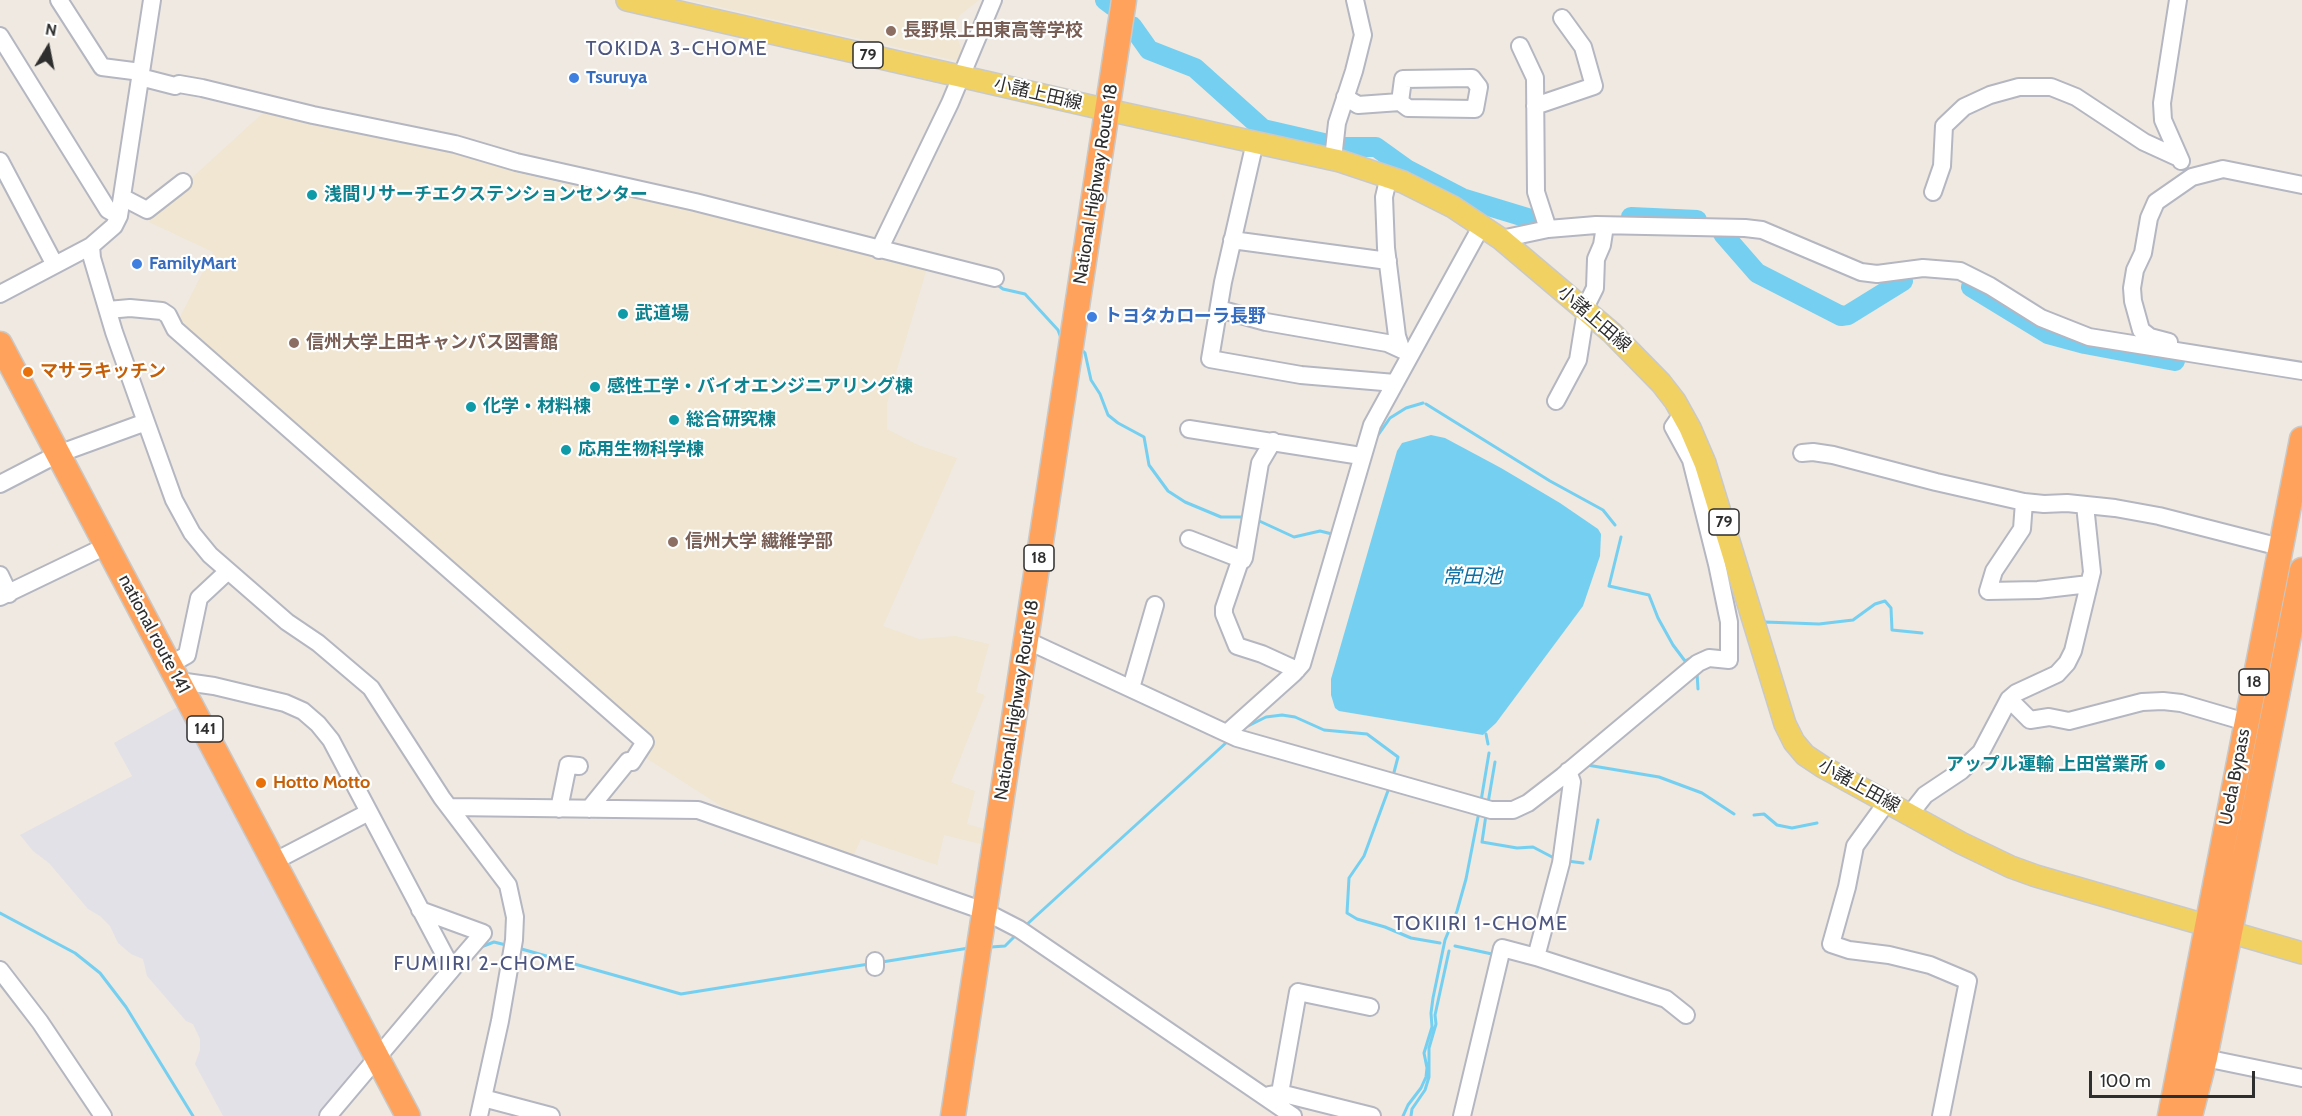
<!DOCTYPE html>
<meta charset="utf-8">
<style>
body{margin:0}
#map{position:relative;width:2302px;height:1116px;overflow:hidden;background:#efe9e1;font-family:Cabin,sans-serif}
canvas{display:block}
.north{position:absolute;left:18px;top:18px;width:60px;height:60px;-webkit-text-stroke:4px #fff;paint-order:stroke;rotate:10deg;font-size:16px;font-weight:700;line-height:24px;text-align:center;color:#2e2e2e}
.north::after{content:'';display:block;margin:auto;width:21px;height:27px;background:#2e2e2e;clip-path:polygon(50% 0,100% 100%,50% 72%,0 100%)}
.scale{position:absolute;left:2089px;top:1071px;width:166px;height:27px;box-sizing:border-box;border:3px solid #2e2e2e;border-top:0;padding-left:8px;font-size:18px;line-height:21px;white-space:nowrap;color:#2e2e2e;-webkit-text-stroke:4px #fff;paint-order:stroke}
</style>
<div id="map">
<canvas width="2302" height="1116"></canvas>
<div class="north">N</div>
<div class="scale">100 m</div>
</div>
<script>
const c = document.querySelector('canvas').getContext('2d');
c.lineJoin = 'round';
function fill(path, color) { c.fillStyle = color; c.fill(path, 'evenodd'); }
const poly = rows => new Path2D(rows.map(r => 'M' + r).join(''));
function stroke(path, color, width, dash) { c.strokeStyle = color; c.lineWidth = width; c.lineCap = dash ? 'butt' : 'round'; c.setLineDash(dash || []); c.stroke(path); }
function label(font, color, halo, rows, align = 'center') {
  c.font = font + ' Cabin,"Noto Sans JP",sans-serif'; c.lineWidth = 4.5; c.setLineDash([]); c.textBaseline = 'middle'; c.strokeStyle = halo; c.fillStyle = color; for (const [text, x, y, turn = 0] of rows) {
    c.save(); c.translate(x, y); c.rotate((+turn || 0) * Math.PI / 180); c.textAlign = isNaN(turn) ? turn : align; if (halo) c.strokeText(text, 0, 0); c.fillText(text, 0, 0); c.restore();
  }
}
const industrial = poly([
 [181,705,369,1061,324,1116,223,1116,195,1064,200,1050,200,1039,193,1024,186,1021,147,976,143,959,131,954,118,943,110,926,100,916,88,909,49,863,33,851,20,835,132,776,114,743]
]);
const education = poly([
 [689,0,979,0,960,15,956,22,956,33,964,58,962,62],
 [265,111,451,150,533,176,645,196,927,268,887,403,887,429,918,445,957,458,883,626,919,639,955,636,989,644,976,692,985,695,951,782,975,791,967,824,988,830,985,845,944,835,937,865,861,839,853,856,735,815,643,756,656,740,179,328,178,321,213,252,149,222,161,206]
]);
const water = poly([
 [1431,435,1445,438,1501,468,1560,503,1598,529,1601,534,1600,556,1583,606,1496,723,1483,735,1339,711,1335,708,1331,695,1331,679,1397,451,1402,443]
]);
const stream = poly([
 [515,170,564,181],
 [996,284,1003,289,1025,294,1058,330,1061,338],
 [1083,351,1085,353,1091,380,1100,394,1108,415,1118,423,1144,437,1149,465,1168,491,1185,502,1221,517,1246,517],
 [1426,404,1550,481,1603,510,1615,525],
 [1376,438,1390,418,1406,408,1423,403],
 [1255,519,1294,537,1320,531,1332,534],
 [1621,537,1609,586,1649,595,1658,618,1673,645,1685,661,1695,656],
 [1764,625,1765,622,1819,624,1853,620,1875,604,1885,601,1891,608,1892,630,1922,633],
 [1697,673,1698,689],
 [1244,728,1266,717,1282,715,1295,717,1324,730,1367,734,1398,757,1393,776],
 [1486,734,1488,744],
 [1587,765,1659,777,1702,793,1734,814],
 [1389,788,1364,856,1349,878,1347,913,1357,919,1385,927,1411,938,1440,943],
 [1481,801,1489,753],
 [1488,803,1495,762],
 [1486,815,1482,842,1517,848,1533,847,1554,858],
 [1754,815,1764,814,1777,825,1792,828,1817,823],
 [1590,859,1598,820],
 [1567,861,1583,863],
 [0,913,75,953,100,973,126,1007,193,1116],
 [1024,927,1228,741],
 [1455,946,1492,954],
 [481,947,494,942,506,945],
 [991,947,1005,946,1018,933],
 [518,948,681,994,869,964],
 [882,962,969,948],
 [1403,1116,1408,1105,1421,1088,1426,1077,1427,1068,1424,1053,1432,1027,1431,1013,1433,998,1445,940,1457,911,1466,879,1479,812],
 [1411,1116,1412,1109,1425,1090,1429,1077,1429,1048,1436,1024,1435,1015,1449,951]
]);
const river = poly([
 [1105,0,1113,6],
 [1132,26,1149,50,1195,68,1263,129,1341,147,1376,147,1408,170,1462,198,1531,219],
 [1631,217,1697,220],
 [1723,234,1757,273,1841,316,1848,315,1903,281],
 [1971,287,2048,334,2085,344,2175,361]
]);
const minor = poly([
 [59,0,102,67,141,72],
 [2178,0,2162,103,2163,120,2181,161],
 [0,36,108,210,119,216],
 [1520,46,1535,78,1536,192,1548,229],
 [140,77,175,86,179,84,202,88,313,115,455,144,516,162,695,202,995,278],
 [1345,97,1358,105,1400,102,1408,108,1475,109,1479,87,1472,78,1403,79,1400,102],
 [1535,106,1594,86,1583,47,1562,18],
 [1255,142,1223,282,1210,359,1301,375,1395,383],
 [1333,159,1337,123,1354,71,1363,35,1355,0],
 [0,161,55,265],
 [1389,176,1384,197,1386,248,1397,336,1401,348],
 [1933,192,1942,166,1944,126,1964,107,1990,95,2019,87,2051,87,2076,97,2144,142,2179,158],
 [122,197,147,210,183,182],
 [1501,239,1548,229,1596,225,1745,228,1762,230,1861,272,1877,274,1923,268,1960,271,1990,286,2041,318,2089,337,2302,371],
 [1232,240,1388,261],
 [91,246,92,258,114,332,146,422,174,500,192,533,210,555,287,622,318,643,371,688,442,798,508,885,515,917,514,940,500,1021,479,1116],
 [879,250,950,103,993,0],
 [0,294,91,246,114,226,119,216,152,0],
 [1219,309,1266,322,1387,343,1411,354],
 [108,310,130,308,162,311,168,315,175,329,645,742,632,762,628,761,589,809],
 [2169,342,2150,337,2141,330,2133,301,2132,288,2135,270,2143,253,2149,218,2156,202,2192,177,2223,169,2302,185],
 [1556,401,1578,360,1587,304,1595,288,1596,259,1602,245,1605,226],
 [1189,429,1361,456],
 [1273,441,1260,463,1244,558,1239,564,1224,608,1224,614,1237,646,1262,654,1297,670],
 [1802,453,1813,452,1833,455,1936,482,2024,502,2044,504,2067,503,2115,508,2159,516,2280,547],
 [0,484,58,454,146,422],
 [2024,502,2022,529,1994,571,1988,591,2038,590,2089,584],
 [1189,539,1243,560],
 [0,575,9,594],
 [0,597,106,546],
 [1026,640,1237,738,1491,810,1513,810,1528,803,1563,776,1698,663,1709,658,1729,660,1729,622,1717,564,1691,460,1673,427,1682,414],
 [171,664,187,655,199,598,228,571],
 [179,681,214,686,285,703,303,711,318,724,331,740,452,969,328,1116],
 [1131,688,1155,605],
 [2009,699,2030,720,2049,717,2069,721,2142,702,2163,701,2181,703,2246,722],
 [1227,733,1294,673,1302,664,1372,425,1482,225],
 [1887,802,1855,846,1847,887,1831,944,1849,950,1889,955,1930,965,1968,981,1941,1116],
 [449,807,698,810,984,911,1019,929,1293,1116],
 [559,809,568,765,579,766],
 [1910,814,1925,795,1961,771,1981,752,2009,699,2016,693,2057,674,2067,663,2073,651,2092,572,2085,505],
 [275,861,369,812],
 [420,910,483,933,452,969],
 [1536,957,1561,863,1572,782,1568,771],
 [875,967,875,961],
 [0,970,40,1022,103,1116],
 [2205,1058,2302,1078],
 [1280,1093,1298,992,1370,1007],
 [1269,1095,1280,1093,1372,1116],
 [483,1098,551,1116],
 [1462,1116,1502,948,1536,957,1666,999,1686,1015]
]);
const major = poly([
 [627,0,1108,110,1340,161,1403,182,1453,207,1501,239,1612,333,1661,383,1675,401,1690,428,1705,463,1785,724,1794,742,1805,755,1823,767,1961,843,2011,867,2036,876,2302,953]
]);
const highway = poly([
 [0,344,408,1116],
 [953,1116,1124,0],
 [2170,1116,2302,439],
 [2190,1116,2205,1058,2302,570]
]);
const markers = [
 [891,31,6,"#8d6e63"],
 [574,78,6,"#3f7fe0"],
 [312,195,6,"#0f9aa8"],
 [137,264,6,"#3f7fe0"],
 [623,314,6,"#0f9aa8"],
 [1092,317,6,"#3f7fe0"],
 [294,343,6,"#8d6e63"],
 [28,372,6,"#e8710a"],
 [595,387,6,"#0f9aa8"],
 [471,407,6,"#0f9aa8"],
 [674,420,6,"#0f9aa8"],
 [566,450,6,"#0f9aa8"],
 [673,542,6,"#8d6e63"],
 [2160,765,6,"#0f9aa8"],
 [261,783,6,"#e8710a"]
];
const shields = [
 [868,55,30],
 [1724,522,30],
 [1039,558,30],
 [2254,682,30],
 [205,729,36]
];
const shieldNames = [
 ["79",868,55],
 ["79",1724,522],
 ["18",1039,558],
 ["18",2254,682],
 ["141",205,729]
];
const educationNames = [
 ["長野県上田東高等学校",903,31],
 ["信州大学上田キャンパス図書館",306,343],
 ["信州大学 繊維学部",685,542]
];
const shopNames = [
 ["Tsuruya",586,78],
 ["FamilyMart",149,264],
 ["トヨタカローラ長野",1104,317]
];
const streetNames = [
 ["小諸上田線",1038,94,13],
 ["National Highway Route 18",1096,184,-81],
 ["小諸上田線",1594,319,41],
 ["national route 141",154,634,62],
 ["National Highway Route 18",1017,700,-81],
 ["Ueda Bypass",2235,777,-79],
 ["小諸上田線",1859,786,29]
];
const cultureNames = [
 ["浅間リサーチエクステンションセンター",324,195],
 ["武道場",635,314],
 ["感性工学・バイオエンジニアリング棟",607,387],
 ["化学・材料棟",483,407],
 ["総合研究棟",686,420],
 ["応用生物科学棟",578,450],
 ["アップル運輸 上田営業所",2148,765,"right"]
];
const foodNames = [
 ["マサラキッチン",40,372],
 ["Hotto Motto",273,783]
];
const neighbourhoodNames = [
 ["TOKIDA 3-CHOME",677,49],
 ["TOKIIRI 1-CHOME",1481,924],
 ["FUMIIRI 2-CHOME",485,964]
];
const waterNames = [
 ["常田池",1472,577]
];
fill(industrial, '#e3e1e8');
fill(education, '#f0e6d1');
fill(water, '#75cff0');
stroke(stream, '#75cff0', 3);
stroke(river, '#75cff0', 20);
stroke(minor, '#b4b7c1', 20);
stroke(major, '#c9c9c9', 24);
stroke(highway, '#c9c9c9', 27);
stroke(minor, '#fff', 16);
stroke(major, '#f2d163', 21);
stroke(highway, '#ffa35c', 24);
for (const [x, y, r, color] of markers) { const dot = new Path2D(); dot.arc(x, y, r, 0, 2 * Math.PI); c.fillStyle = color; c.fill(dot); stroke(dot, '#fff', 2); }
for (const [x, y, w] of shields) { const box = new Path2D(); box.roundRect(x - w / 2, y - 13, w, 26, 4.5); c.fillStyle = '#fff'; c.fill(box); stroke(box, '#2e2e2e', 1.5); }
label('bold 16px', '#2e2e2e', null, shieldNames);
label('bold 18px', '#785e54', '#fff', educationNames, 'left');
label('bold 18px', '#366cbe', '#fff', shopNames, 'left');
label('18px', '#2e2e2e', '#fff', streetNames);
label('bold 18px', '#0d838f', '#fff', cultureNames, 'left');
label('bold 18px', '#c56008', '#fff', foodNames, 'left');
c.letterSpacing = '1.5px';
label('20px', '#4d5680', '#fff', neighbourhoodNames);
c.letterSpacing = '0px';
label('italic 20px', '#0d6fa3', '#fff', waterNames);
</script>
